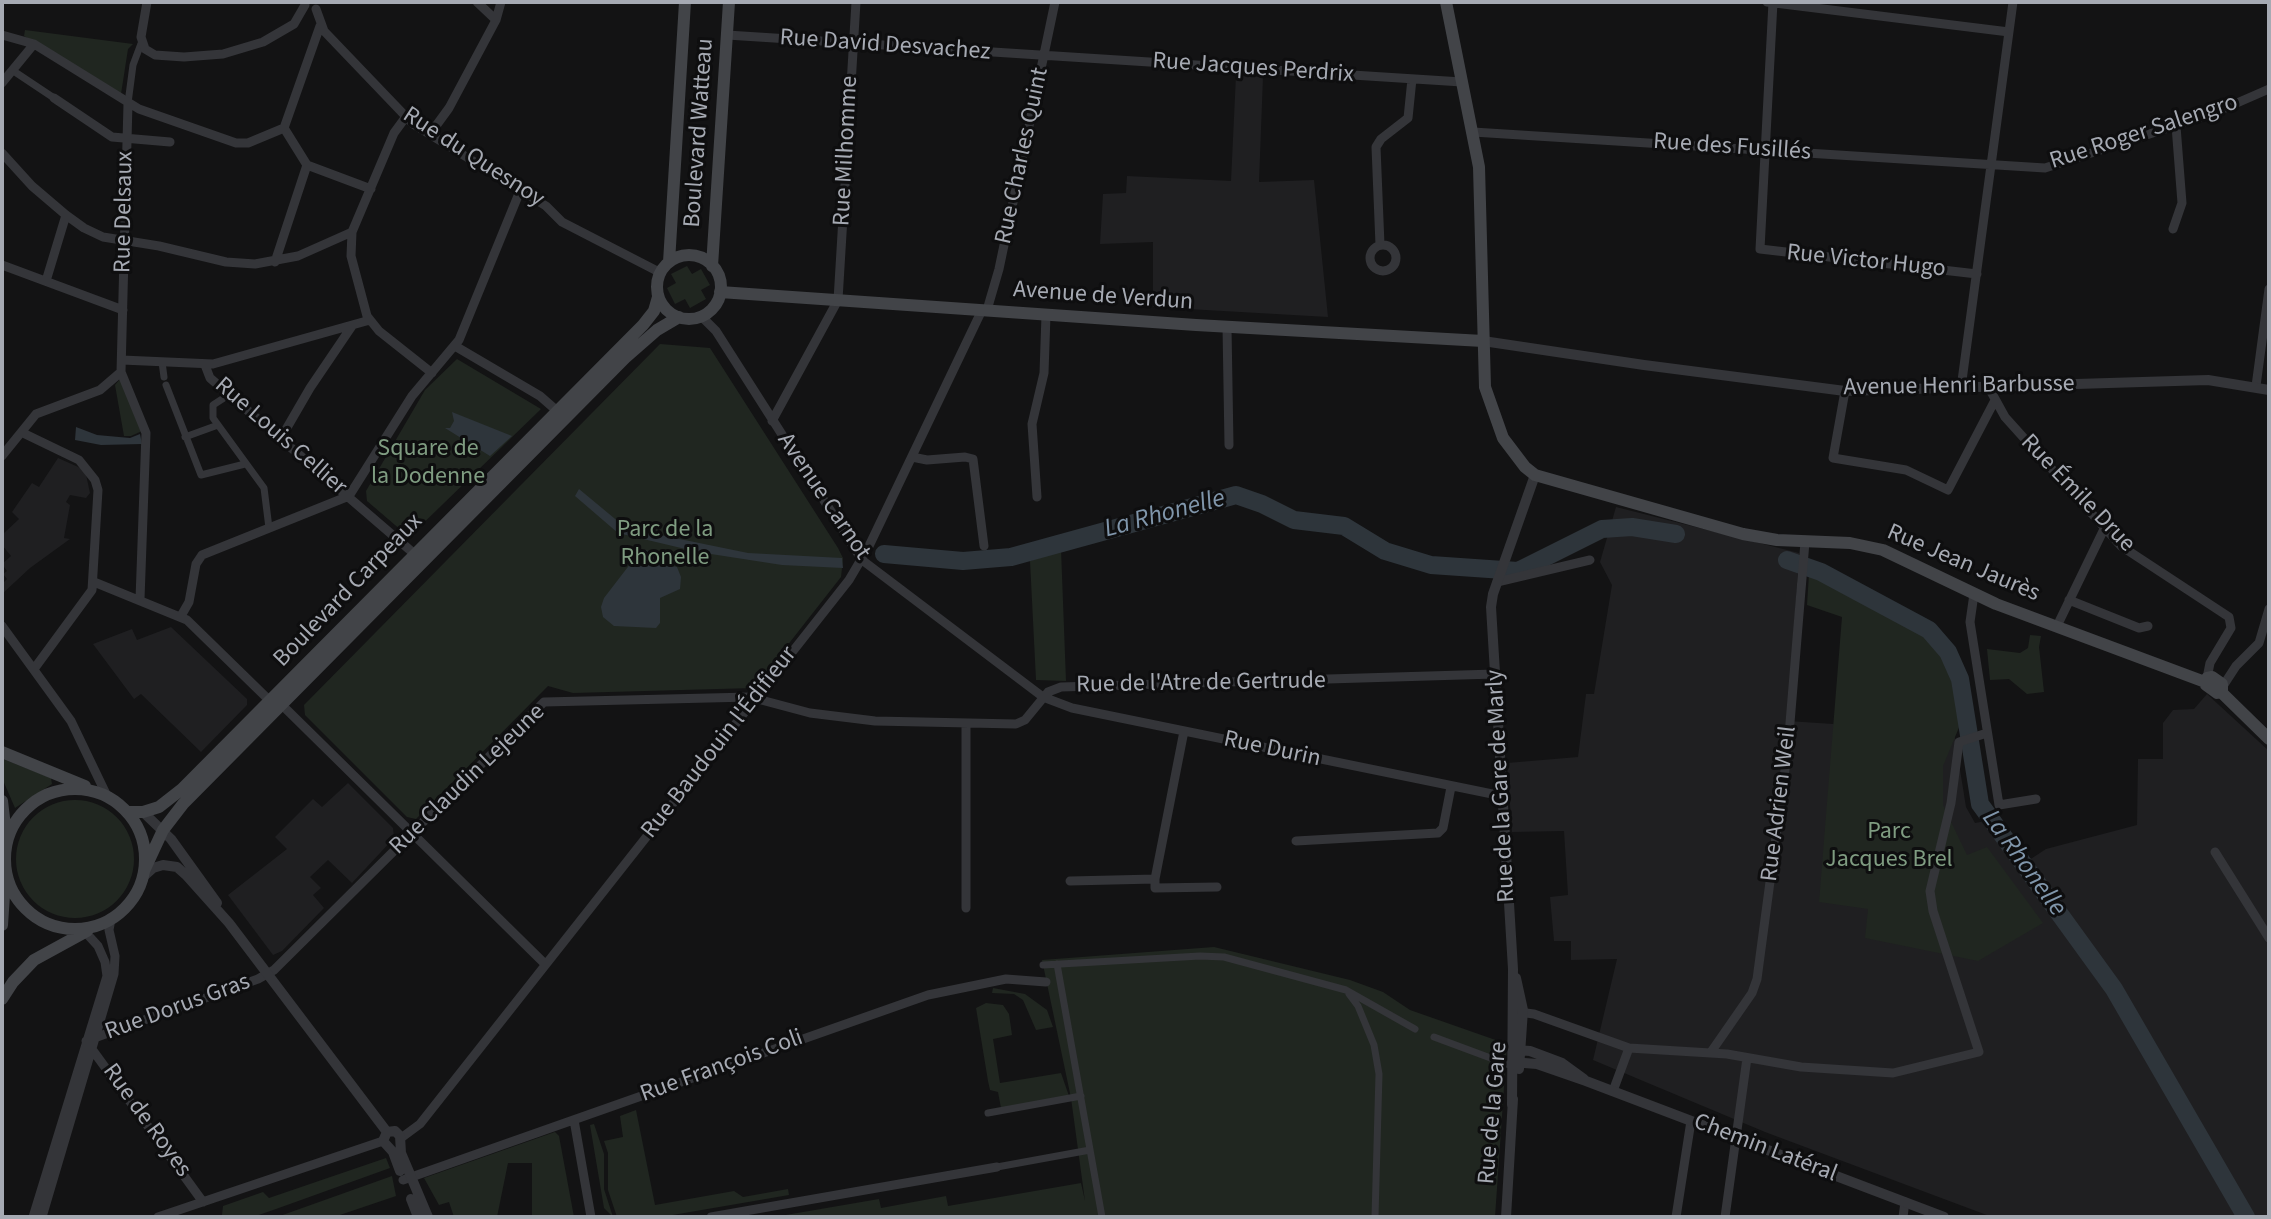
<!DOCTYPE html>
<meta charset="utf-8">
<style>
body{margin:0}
#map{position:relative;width:2271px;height:1219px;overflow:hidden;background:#131314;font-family:"Source Sans 3",sans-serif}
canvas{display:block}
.frame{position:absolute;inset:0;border:4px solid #a6aab3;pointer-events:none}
</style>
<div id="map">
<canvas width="2271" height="1219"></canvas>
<div class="frame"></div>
</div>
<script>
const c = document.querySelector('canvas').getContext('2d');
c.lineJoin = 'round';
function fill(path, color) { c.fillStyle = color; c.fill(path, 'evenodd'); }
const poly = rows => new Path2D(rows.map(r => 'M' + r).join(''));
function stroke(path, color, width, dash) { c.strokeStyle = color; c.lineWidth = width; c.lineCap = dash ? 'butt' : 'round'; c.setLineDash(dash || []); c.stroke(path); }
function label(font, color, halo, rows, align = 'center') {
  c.font = font + ' "Source Sans 3",sans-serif'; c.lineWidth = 6; c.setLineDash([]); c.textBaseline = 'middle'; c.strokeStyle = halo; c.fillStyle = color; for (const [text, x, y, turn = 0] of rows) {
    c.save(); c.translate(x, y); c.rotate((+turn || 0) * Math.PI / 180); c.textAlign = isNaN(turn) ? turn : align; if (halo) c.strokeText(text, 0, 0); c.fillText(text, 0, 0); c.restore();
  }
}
const built = poly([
 [1236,75,1263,77,1259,182,1314,180,1328,317,1153,307,1153,242,1100,244,1103,194,1126,193,1127,176,1231,181],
 [58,458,85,470,90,493,86,498,70,495,66,502,70,505,64,538,70,539,30,568,2,594,2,584,7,579,3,574,7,571,2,564,11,556,2,545,2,535,19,519,12,512,32,483,39,487],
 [1616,507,1799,553,1788,721,1954,732,1966,807,1975,823,1986,821,2020,866,2046,849,2137,825,2138,759,2163,759,2163,723,2173,710,2194,709,2207,694,2269,751,2269,1217,1992,1217,1765,1132,1593,1060,1617,959,1571,960,1571,941,1554,941,1550,897,1568,895,1564,831,1512,832,1507,763,1578,757,1586,694,1594,694,1612,585,1600,562],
 [171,627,247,699,247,705,201,752,141,694,134,699,93,644,132,629,137,640],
 [348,783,393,828,394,838,352,883,328,860,310,877,321,888,313,895,324,908,282,951,273,955,228,895,287,849,275,837,313,799,322,807]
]);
const green = poly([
 [25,30,133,44,128,49,121,94,24,36],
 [687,266,692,274,701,269,710,285,701,290,706,299,690,308,685,299,675,304,667,288,676,283,671,274],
 [660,344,710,348,838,548,843,558,841,577,754,688,573,693,548,686,416,819,407,817,305,715,304,705],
 [457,359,541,409,409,537,367,501,366,491,425,390],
 [121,378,142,431,131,436,124,436,115,385],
 [1061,549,1066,681,1036,680,1030,561],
 [1809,574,1922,633,1942,651,1953,678,1960,725,1943,766,1943,805,1967,855,1987,847,2043,923,1978,961,1865,938,1868,909,1819,902,1842,617,1807,605],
 [2030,635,2041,636,2039,647,2044,692,2027,694,2009,679,1990,680,1987,649,2020,653,2028,648],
 [3,759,51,778,52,784,15,808,2,778],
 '16 859a59 59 0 1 1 118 0a59 59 0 1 1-118 0Z',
 [1214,947,1350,980,1383,992,1410,1010,1507,1044,1495,1217,774,1217,879,1199,881,1208,946,1196,948,1206,1081,1183,1085,1201,1071,1098,1042,960],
 [993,988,1025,994,1047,1010,1053,1027,1036,1030,1023,1000,1014,994,992,993],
 [986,1003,1003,1005,1009,1014,1012,1035,993,1039,1000,1083,1061,1073,1069,1096,1001,1108,998,1092,990,1090,988,1081,976,1008],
 [636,1110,655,1205,734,1191,743,1197,788,1189,789,1195,661,1217,617,1217,608,1190,608,1153,604,1141,623,1137,620,1116],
 [594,1124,604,1154,604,1189,613,1217,604,1208,590,1125],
 [555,1132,559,1136,574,1217,532,1217,532,1163,508,1163,497,1217,454,1217,449,1202,439,1205,424,1178],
 [386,1158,390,1168,276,1209,253,1217,218,1217,222,1215,223,1206,263,1192,269,1198],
 [392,1176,396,1196,334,1217,277,1217]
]);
const water = poly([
 [452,412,512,436,490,456,445,428,450,428,454,421],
 [76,427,97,435,130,438,140,434,142,444,101,445,75,440],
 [579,489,626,528,748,553,842,558,843,568,782,565,698,552,618,533,575,496],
 [647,550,655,562,677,567,681,577,680,589,660,598,660,623,656,628,614,626,603,617,601,607,604,598,634,559]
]);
const river = poly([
 [884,554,963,561,1011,557,1236,495,1262,504,1294,520,1344,526,1385,551,1431,565,1518,571,1602,529,1632,527,1676,534],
 [1787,560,1821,572,1929,630,1948,652,1960,679,1980,804,2114,989,2246,1217]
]);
const pedestrian = poly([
 [12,70,54,98],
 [128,103,133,65,142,41],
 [162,362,164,377],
 [166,385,201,475,245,464],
 [230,394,213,405,213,418,264,488,269,528],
 [185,437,218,425],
 [1057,964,1102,1217],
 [1043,965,1200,956,1224,957,1346,990,1415,1029],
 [1349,994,1358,1006,1374,1045,1379,1074,1375,1217],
 [1434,1037,1512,1066],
 [988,1113,1081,1096],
 [997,1167,1090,1150]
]);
const minor = poly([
 [147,2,141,37,145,49,155,55,184,57,223,54,263,42,294,24,305,5],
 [477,2,496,20],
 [1767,2,2009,32],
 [1773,2,1760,249,1977,274],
 [316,9,324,31,413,124,546,206,562,222,661,273],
 [2,35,34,44,139,109,236,143,248,143,284,128],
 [727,35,1462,82],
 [2,83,34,44],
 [54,98,112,137,170,142],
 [405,118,394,133,352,232,351,256,367,316,379,331,432,373],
 [284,128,307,165,371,189],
 [284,128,320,26],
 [1473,132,2045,168,2214,113,2269,89],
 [430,134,449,108,496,20,501,2],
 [2,153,32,186,66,215,84,228,103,237,159,246,226,262,255,264,298,256,352,232],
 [2173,229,2182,203,2176,126],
 [1380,245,1376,147,1381,139,1408,118,1412,79],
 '1370 258a13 13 0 1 1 26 0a13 13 0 1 1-26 0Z',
 [275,262,307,165],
 [2,265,123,310],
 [46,281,66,215],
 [987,310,999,269,1055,2],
 [701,316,716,331,862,560,1043,697,1072,708,1502,796],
 [1227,327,1229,445],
 [455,346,540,396,556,410],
 [122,360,213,364,370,320],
 [205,365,210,378,418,557],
 [121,372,146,433,140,599],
 [2256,386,2269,289],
 [1961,388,2013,2],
 [1989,388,2005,417,2121,546,2229,617,2231,628,2210,663,2207,678],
 [1845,391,1833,458,1906,470,1948,490,1994,402],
 [772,421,838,300,856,2],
 [23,433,79,460,95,480,98,490,92,590,34,669],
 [281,438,310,388,352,326],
 [2,456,36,414,100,390,121,372,128,103],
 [912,457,927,460,965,457,973,459,984,546],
 [1037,497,1032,424,1044,373,1046,315],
 [94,582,187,620,270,701,282,705,545,964],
 [1497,582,1590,560],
 [1974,594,1970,622,1999,805,2036,799],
 [2069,600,2139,628,2148,626],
 [181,616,189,602,196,564,202,555,349,496,412,396,459,340,520,191],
 [2,626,71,721,107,796],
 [2057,626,2105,527],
 [2223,686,2236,666,2259,643,2269,609],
 [1296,841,1438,833,1443,828,1451,787],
 [2215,852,2269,938],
 [1155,879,1184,731],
 [1070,881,1155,879,1155,888,1217,887],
 [966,908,966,723],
 [1518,1012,1534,1014,1629,1048,1727,1054,1801,1067,1893,1073,1979,1052,1933,911,1930,891,1951,803,1959,742,1987,733],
 [1711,1052,1752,993,1757,979,1788,747,1805,542],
 [1613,1091,1629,1048],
 [574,1120,591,1217],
 [401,1138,420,1124,849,580,869,546,982,310],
 [403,1180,928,995,1006,979,1046,982],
 [203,1202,86,1041,258,979,274,970,544,702,750,697,810,713,875,721,1016,724,1025,720,1048,692,1061,687,1495,674],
 [33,1217,107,976,105,962,98,946,88,935,77,929],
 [42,1217,114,974,115,956,109,930,111,919],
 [158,1217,383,1141],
 [711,1217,997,1167],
 [1676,1217,1691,1121],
 [1725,1217,1747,1058],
 [1903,1217,1905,1202]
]);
const tertiary = poly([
 [1483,341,1644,365,1845,391,2208,380,2269,390],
 [143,812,171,839,217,903],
 [143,877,153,868,163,865,177,867,186,875,229,923,387,1132],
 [1516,978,1523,1010,1519,1069],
 [1517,1050,1530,1051,1562,1063,1584,1079],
 [1512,1062,1537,1064,1586,1081,1944,1217],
 [1512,1105,1513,969,1491,607,1493,594,1535,475],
 [387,1132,395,1131,400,1136,401,1153,428,1217],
 [387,1132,383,1141,393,1152,400,1171],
 [411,1199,418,1217],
 [1506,1217,1513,1099]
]);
const secondary = poly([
 [1446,2,1479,167,1485,387,1503,438,1525,467,1535,475,1743,534,1777,540,1850,543,1883,550,1996,604,2205,682],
 '657 287a32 32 0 1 1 64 0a32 32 0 1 1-64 0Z',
 [669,262,685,2],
 [712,266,729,2],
 [720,292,1196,325,1483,341],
 [2207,678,2212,677,2222,684,2222,691,2217,693,2206,685,2207,678],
 [2221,692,2269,739],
 [2,752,85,786],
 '5 859a70 70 0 1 1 140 0a70 70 0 1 1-140 0Z',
 [2,801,6,835],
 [128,812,143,812,159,807,182,789,643,325,654,311,658,297],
 [144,871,163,830,183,804,625,358,657,330,679,317],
 [2,925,5,880],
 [2,999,13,982,34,960,87,931]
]);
const streetNames = [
 ["Rue David Desvachez",885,46,4],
 ["Rue Jacques Perdrix",1253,69,4],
 ["Boulevard Watteau",700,133,-86],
 ["Rue Roger Salengro",2144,133,-18],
 ["Rue des Fusillés",1732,148,4],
 ["Rue Milhomme",847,151,-87],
 ["Rue Charles Quint",1023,156,-78],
 ["Rue du Quesnoy",473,158,33],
 ["Rue Delsaux",125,212,-89],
 ["Rue Victor Hugo",1866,262,6],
 ["Avenue de Verdun",1103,297,4],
 ["Avenue Henri Barbusse",1959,387,-1],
 ["Rue Louis Cellier",280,437,41],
 ["Rue Émile Drue",2077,494,46],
 ["Avenue Carnot",823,497,56],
 ["Rue Jean Jaurès",1963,564,23],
 ["Boulevard Carpeaux",349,591,-46],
 ["Rue de l'Atre de Gertrude",1201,684,-1],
 ["Rue Baudouin l'Édifieur",720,743,-52],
 ["Rue Durin",1272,750,12],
 ["Rue Claudin Lejeune",468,780,-44],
 ["Rue de la Gare de Marly",1502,786,-93],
 ["Rue Adrien Weil",1780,804,-83],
 ["Rue Dorus Gras",178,1008,-20],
 ["Rue François Coli",722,1067,-20],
 ["Rue de la Gare",1494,1113,-85],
 ["Rue de Royes",146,1121,54],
 ["Chemin Latéral",1765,1149,21]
];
const parkNames = [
 ["Square de",428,450],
 ["la Dodenne",428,478],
 ["Parc de la",665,531],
 ["Rhonelle",665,559],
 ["Parc",1889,833],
 ["Jacques Brel",1889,861]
];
const waterNames = [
 ["La Rhonelle",1165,515,-15],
 ["La Rhonelle",2023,864,54]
];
fill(built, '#1f1f21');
fill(green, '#202620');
fill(water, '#2e353b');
stroke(river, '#2e353b', 18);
stroke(pedestrian, '#343539', 7);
stroke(minor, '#343539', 9);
stroke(tertiary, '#343539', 10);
stroke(secondary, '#424448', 12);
label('24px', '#a6aab3', '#0e0e0f', streetNames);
label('24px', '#7f9c81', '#0e0e0f', parkNames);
label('italic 26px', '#8096ab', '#0e0e0f', waterNames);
</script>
